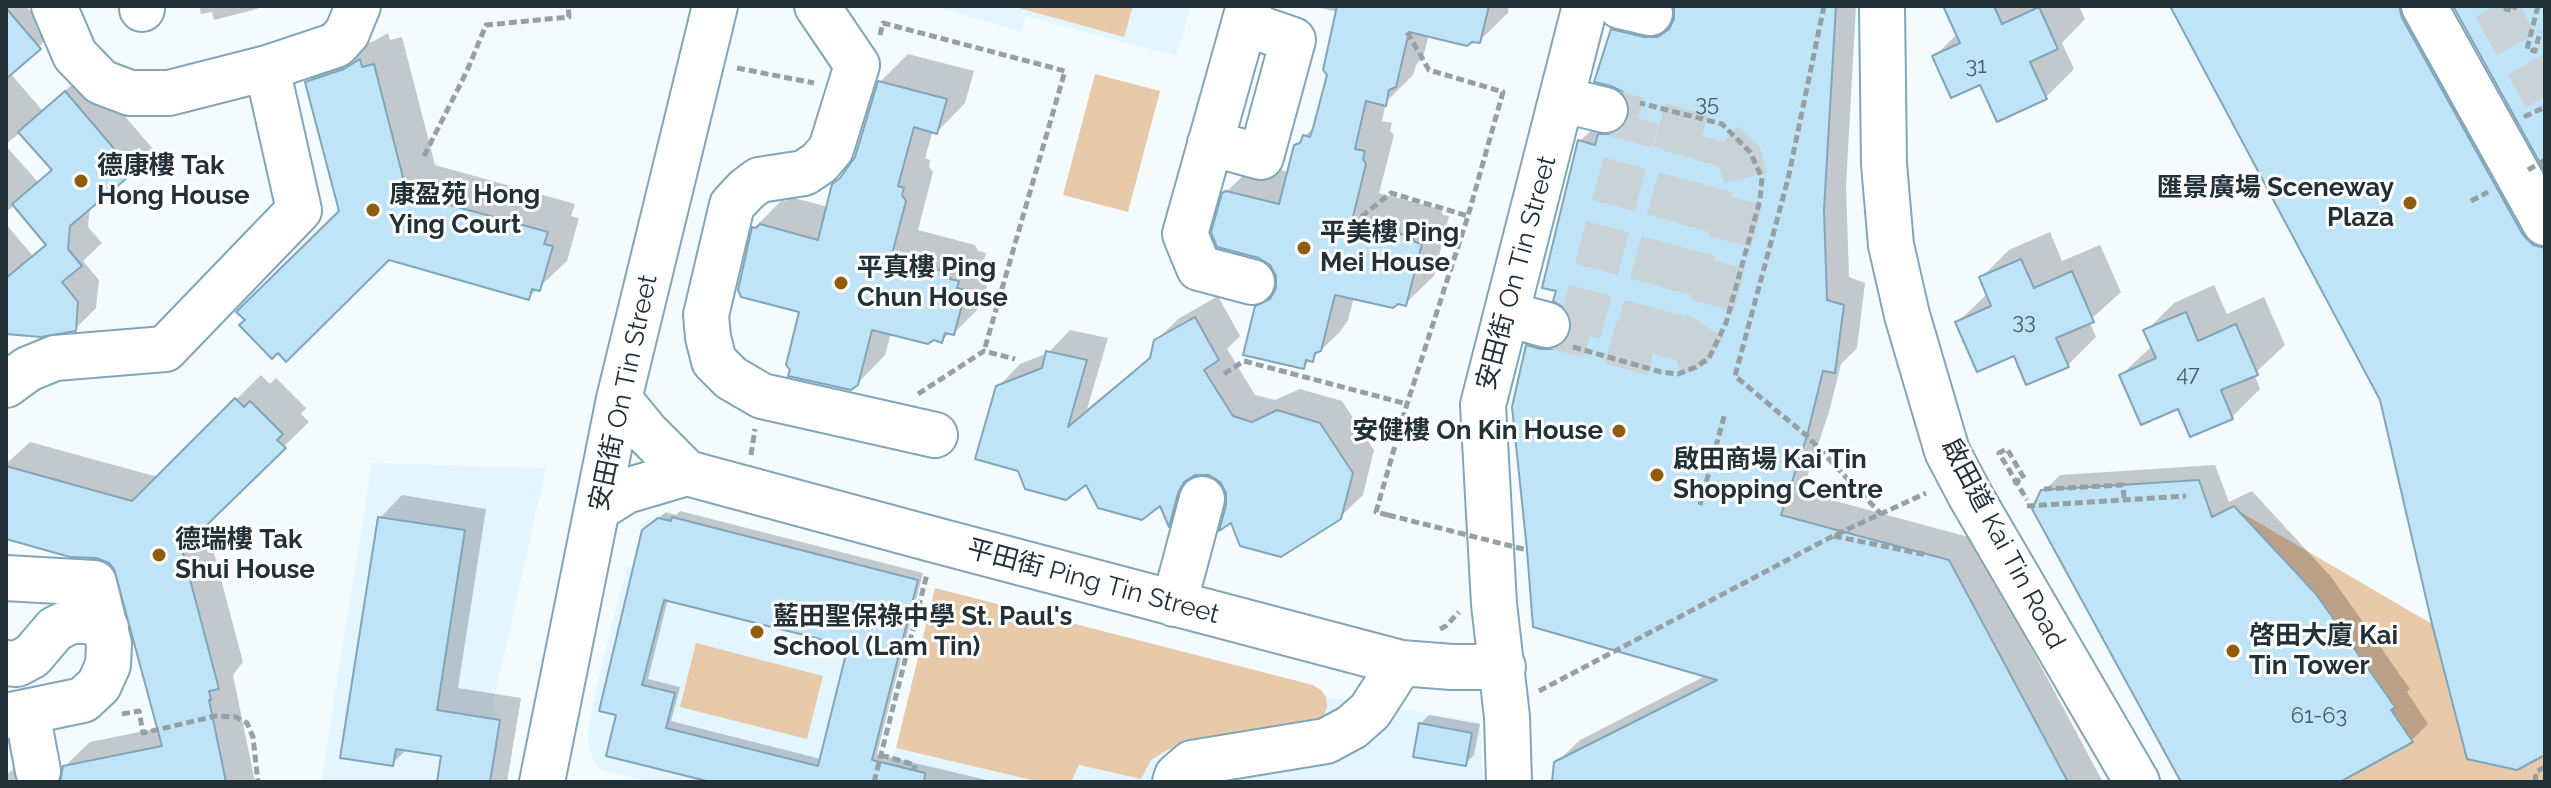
<!DOCTYPE html>
<meta charset="utf-8">
<style>
body{margin:0}
#map{position:relative;width:2551px;height:788px;overflow:hidden;background:#f3fbff;font-family:Raleway,sans-serif}
canvas{display:block}
.frame{position:absolute;inset:0;border:8px solid #223138;pointer-events:none}
</style>
<div id="map">
<canvas width="2551" height="788"></canvas>
<div class="frame"></div>
</div>
<script>
const c = document.querySelector('canvas').getContext('2d');
c.lineJoin = 'round';
function fill(path, color) { c.fillStyle = color; c.fill(path, 'evenodd'); }
const poly = rows => new Path2D(rows.map(r => 'M' + r).join(''));
function stroke(path, color, width, dash) { c.strokeStyle = color; c.lineWidth = width; c.lineCap = dash ? 'butt' : 'round'; c.setLineDash(dash || []); c.stroke(path); }
function label(font, color, halo, rows, align = 'center') {
  c.font = font + ' Raleway,"Noto Sans TC",sans-serif'; c.lineWidth = 6; c.setLineDash([]); c.textBaseline = 'middle'; c.strokeStyle = halo; c.fillStyle = color; for (const [text, x, y, turn = 0] of rows) {
    c.save(); c.translate(x, y); c.rotate((+turn || 0) * Math.PI / 180); c.textAlign = isNaN(turn) ? turn : align; if (halo) c.strokeText(text, 0, 0); c.fillText(text, 0, 0); c.restore();
  }
}
const built = poly([
 [935,6,1191,6,1176,56,1026,16,1021,32],
 [372,463,546,468,493,704,499,720,490,782,321,782],
 [660,513,918,580,866,782,649,782,605,771,596,766,589,749,588,731,597,684,627,566,633,567,642,531,640,525],
 [1326,697,1480,722,1483,782,1071,782,1078,765,1141,779,1151,760,1169,749,1316,721,1324,715,1327,707],
 [896,748,1040,782,881,782,887,762]
]);
const green = poly([
 [1012,6,1133,6,1124,37],
 [1095,74,1160,91,1128,212,1063,195],
 [2242,513,2432,624,2545,755,2545,782,2340,782,2412,741,2334,628,2231,551,2217,514],
 [935,588,1313,685,1321,690,1326,697,1327,707,1324,715,1316,721,1169,749,1151,760,1141,779,1079,765,1071,782,1040,782,896,748],
 [696,643,823,676,807,739,680,707]
]);
const shadow = poly([
 [6,6,26,6,30,11,36,6,61,26,10,73,42,110,87,72,153,149,90,206,88,227,102,243,83,261,99,280,96,308,75,329,6,332,6,224,32,255,47,243,15,205,6,212,6,146,38,182,53,169,21,132,6,144],
 [199,6,260,6,257,9,214,20,212,12,201,14],
 [1312,6,1509,6,1508,13,1479,41,1429,34,1423,57,1416,65,1413,75,1386,102,1382,121,1392,123,1390,131,1394,135,1379,193,1440,209,1443,215,1449,216,1434,276,1405,304,1354,297,1348,320,1340,332,1303,367,1257,307,1278,286,1278,276,1224,194,1255,164,1289,172,1295,146,1315,126,1329,74,1338,12],
 [1676,6,1856,6,1846,186,1849,277,1865,283,1857,348,1841,364,1829,412,1802,492,1972,538,2103,782,1554,782,1556,763,1580,740,1707,675,1528,346,1551,324,1573,327,1580,141,1603,119,1631,112,1631,103,1624,91,1613,30,1636,7,1668,15,1676,15],
 [1946,6,2079,6,2085,19,2062,43,2074,69,2046,97,1981,82,1934,57,1958,33],
 [2173,6,2422,6,2545,222,2545,753,2382,400],
 [388,33,390,40,402,37,435,165,575,204,571,216,579,218,567,261,528,298,341,211,307,83,335,55,374,41],
 [908,54,974,71,965,103,937,132,933,130,925,158,930,160,929,167,933,172,918,230,975,245,978,251,986,253,984,260,993,263,982,305,954,333,950,332,942,341,891,333,885,355,857,384,802,310,754,228,782,200,786,201,790,197,829,207,856,158,880,82],
 [2050,232,2062,261,2100,245,2121,292,2089,321,2096,337,2068,365,2015,353,1957,323,1988,293,1981,278,2009,250],
 [2214,285,2227,314,2264,297,2285,345,2254,374,2260,389,2232,417,2179,406,2121,375,2152,346,2146,331,2174,303],
 [1218,296,1240,336,1227,349,1255,395,1275,400,1300,389,1342,401,1374,450,1363,495,1340,517,1228,493,1222,480,1210,473,1198,473,1190,502,1169,523,1161,502,1087,483,998,387,1020,364,1048,353,1070,330,1108,338,1087,409,1153,355,1156,341,1178,319],
 [261,375,270,384,276,378,306,408,301,414,309,422,206,523,243,662,233,675,255,782,6,782,6,776,28,754,54,770,64,771,64,767,90,742,159,728,116,567,110,562,97,556,6,537,6,464,30,442,158,477],
 [2215,465,2229,502,2252,491,2332,578,2410,689,2407,692,2428,724,2412,740,2337,782,2184,782,2043,492,2060,475],
 [402,495,486,509,458,688,521,698,507,782,439,782,443,755,407,749,392,764,380,518],
 [680,511,923,573,877,754,995,782,719,782,609,754,652,524,666,512,676,515],
 [668,599,850,644,821,759,671,721,680,687,648,679],
 [1429,715,1480,724,1474,755,1465,764,1420,724]
]);
const building = poly([
 [1337,6,1489,6,1480,43,1472,42,1467,46,1409,32,1396,87,1389,90,1386,106,1366,101,1355,149,1365,151,1363,159,1366,164,1352,221,1412,237,1415,242,1422,244,1406,306,1398,304,1393,308,1335,295,1321,351,1315,353,1313,362,1306,360,1304,369,1243,355,1255,306,1270,299,1276,288,1276,276,1270,265,1259,258,1217,247,1211,232,1222,193,1226,191,1279,204,1294,145,1300,143,1303,135,1310,137,1313,128,1327,75,1323,70,1337,6],
 [1674,6,1836,6,1824,210,1827,300,1844,305,1835,373,1823,371,1807,436,1781,515,1949,560,2068,782,1552,782,1554,762,1717,680,1533,627,1527,550,1512,407,1526,345,1541,349,1554,349,1565,342,1571,331,1571,318,1565,308,1553,301,1556,291,1542,288,1578,140,1595,145,1598,134,1613,134,1624,127,1629,117,1629,104,1623,92,1611,86,1594,82,1611,29,1644,37,1658,37,1669,29,1674,19,1674,6],
 [1943,6,1994,6,2002,24,2039,7,2058,49,2030,62,2047,99,1997,122,1980,85,1951,98,1932,56,1960,43,1943,6],
 [2170,6,2399,6,2402,18,2523,235,2533,245,2545,248,2545,755,2517,770,2467,759,2432,624,2380,400,2170,6],
 [2453,6,2545,6,2545,172,2453,6],
 [6,8,41,49,6,79,6,8],
 [360,59,362,67,374,64,407,193,548,232,544,244,553,246,540,291,532,289,529,300,389,260,286,362,278,353,272,359,239,325,245,320,236,312,339,211,305,82,344,69,360,59],
 [878,81,947,99,937,134,914,127,898,186,904,188,902,195,906,201,891,258,947,272,950,279,959,281,957,288,966,290,954,335,945,333,942,343,934,340,928,344,872,330,858,385,851,390,788,376,790,370,786,365,799,312,741,297,738,290,752,227,756,228,760,224,818,240,832,184,840,178,855,157,878,81],
 [65,91,134,172,70,226,68,249,82,266,62,282,78,302,76,331,41,337,6,334,6,278,46,245,12,204,52,170,18,132,65,91],
 [2021,259,2034,288,2072,271,2094,322,2056,338,2069,367,2026,385,2014,356,1977,372,1955,322,1991,306,1979,277,2021,259],
 [2186,312,2198,341,2236,324,2258,375,2221,390,2233,419,2190,437,2178,409,2141,425,2119,375,2156,358,2143,330,2186,312],
 [1195,317,1219,360,1204,370,1233,416,1252,422,1277,410,1320,423,1353,473,1341,519,1281,557,1240,546,1231,523,1219,531,1226,505,1226,493,1220,482,1209,475,1195,475,1184,482,1178,493,1169,527,1160,506,1142,520,1098,508,1086,485,1066,500,1025,489,1018,471,975,459,996,386,1042,368,1046,351,1087,360,1068,427,1150,358,1154,340,1195,317],
 [235,398,244,407,250,401,283,434,277,440,286,448,182,549,219,689,209,691,211,700,209,700,226,782,60,782,63,766,162,746,114,569,109,563,96,558,70,557,6,539,6,466,132,501,235,398],
 [2199,480,2212,517,2234,506,2316,594,2395,707,2391,710,2413,742,2340,782,2181,782,2032,509,2041,490,2199,480],
 [378,517,465,530,437,710,500,720,490,782,437,782,441,756,396,749,393,766,340,758,378,517],
 [672,517,918,580,872,760,925,773,924,782,711,782,606,756,616,715,599,711,642,530,658,518,671,521,672,517],
 [664,600,848,646,818,766,666,728,675,693,642,685,664,600],
 [1419,723,1472,733,1466,766,1413,757,1419,723]
]);
const minorTunnel = poly([
 [2495,6,2545,97],
 [1547,325,1666,357,1691,348,1708,322,1746,181,1740,158,1723,142,1605,110],
 [1579,333,1637,118],
 [1634,348,1692,133],
 [1666,357,1723,142]
]);
const path = poly([
 [1824,6,1788,179,1735,376,1807,436,1881,514],
 [2507,6,2506,9,2513,11,2515,6],
 [2538,6,2527,49,2535,51,2540,32],
 [880,35,883,23,1065,71,984,351],
 [737,68,814,83],
 [2525,114,2526,116,2545,107],
 [424,156,467,71,486,25,569,17,568,6],
 [2471,201,2488,192],
 [1352,224,1391,193,1468,216],
 [1573,347,1661,372,1678,374,1696,367,1709,358,1726,323,1760,200,1762,178,1750,152,1722,124,1640,103],
 [1224,374,1244,361,1407,404],
 [918,394,984,351,1015,359],
 [751,455,755,429],
 [2013,483,2024,478],
 [2044,489,2123,485,2124,499],
 [1700,505,1725,413],
 [2027,506,2186,496],
 [1388,515,1376,512,1407,404,1468,216,1503,92,1429,70,1406,30],
 [1834,536,1927,555],
 [1440,629,1446,626,1459,612],
 [1539,691,1833,536,1926,493],
 [122,714,139,711,143,733,216,716,236,717,247,723,253,737,258,782],
 [881,755,915,765,914,770],
 [874,782,927,574],
 [2535,782,2536,772,2545,767]
]);
const minor = poly([
 [54,6,75,55,101,82,130,93,169,93,267,68,336,45,347,33,358,6],
 [142,6,142,9],
 [817,6,857,65,831,149,819,163,804,173,759,180,746,190,732,205,706,315,708,337,714,361,731,378,762,396,935,435],
 [1249,6,1185,234,1199,268,1252,282],
 [1620,6,1650,13],
 [1882,6,1884,164,1891,245,1907,315,1947,451,1970,495,2137,782],
 [2424,6,2545,223],
 [1563,100,1605,110],
 [1210,143,1261,157,1293,40,1244,23],
 [1507,314,1547,325],
 [6,385,28,369,55,358,165,349,299,210,267,68],
 [619,399,646,432,687,473,939,541,1401,663,1452,667,1503,667],
 [599,508,626,491,687,473],
 [6,578,94,583,109,644,108,665,99,685,83,700,6,716],
 [1174,604,1202,499],
 [6,663,17,664,32,656,55,629,71,621,89,621,106,628],
 [27,712,38,771],
 [542,782,619,399,715,6],
 [1175,782,1177,776,1192,763,1326,741,1352,727,1370,711,1401,663],
 [1509,782,1507,717,1494,604,1483,405,1585,6]
]);
const pathBridge = poly([
 [2528,170,2545,160],
 [2024,478,2007,449,1999,453,2027,500],
 [1388,515,1527,550]
]);
const markers = [
 [81,181,8,"#915b10"],
 [2410,203,8,"#915b10"],
 [373,210,8,"#915b10"],
 [1304,248,8,"#915b10"],
 [841,283,8,"#915b10"],
 [1619,431,8,"#915b10"],
 [1657,475,8,"#915b10"],
 [159,555,8,"#915b10"],
 [757,632,8,"#915b10"],
 [2233,651,8,"#915b10"]
];
const numberNames = [
 ["31",1976,66],
 ["35",1707,104],
 ["33",2024,322],
 ["47",2188,374],
 ["61-63",2319,716]
];
const poiNames = [
 ["德康樓 Tak",97,166],
 ["Hong House",97,196],
 ["匯景廣場 Sceneway",2394,188,"right"],
 ["Plaza",2394,218,"right"],
 ["康盈苑 Hong",389,195],
 ["Ying Court",389,225],
 ["平美樓 Ping",1320,233],
 ["Mei House",1320,263],
 ["平真樓 Ping",857,268],
 ["Chun House",857,298],
 ["安健樓 On Kin House",1603,431,"right"],
 ["啟田商場 Kai Tin",1673,460],
 ["Shopping Centre",1673,490],
 ["德瑞樓 Tak",175,540],
 ["Shui House",175,570],
 ["藍田聖保祿中學 St. Paul's",773,617],
 ["School (Lam Tin)",773,647],
 ["啓田大廈 Kai",2249,636],
 ["Tin Tower",2249,666]
];
const streetNames = [
 ["安田街 On Tin Street",1517,273,-75],
 ["安田街 On Tin Street",624,393,-78],
 ["啟田道 Kai Tin Road",2003,544,62],
 ["平田街 Ping Tin Street",1093,582,15]
];
fill(built, '#e3f5ff');
fill(green, '#e8c9a9');
fill(shadow, '#0003');
fill(building, '#bfe4f8');
stroke(building, '#82a5b8', 2);
stroke(minorTunnel, '#c9d3d7', 44, [44, 22]);
stroke(minor, '#82a6b8', 48);
stroke(path, '#95a0a5', 5, [8, 4]);
stroke(minor, '#fff', 44);
stroke(pathBridge, '#95a0a5', 5, [8, 4]);
for (const [x, y, r, color] of markers) { const dot = new Path2D(); dot.arc(x, y, r, 0, 2 * Math.PI); c.fillStyle = color; c.fill(dot); stroke(dot, '#fff', 3); }
label('22px', '#495e68', null, numberNames);
label('bold 26px', '#223138', '#fff', poiNames, 'left');
label('26px', '#223138', '#fff', streetNames);
</script>
